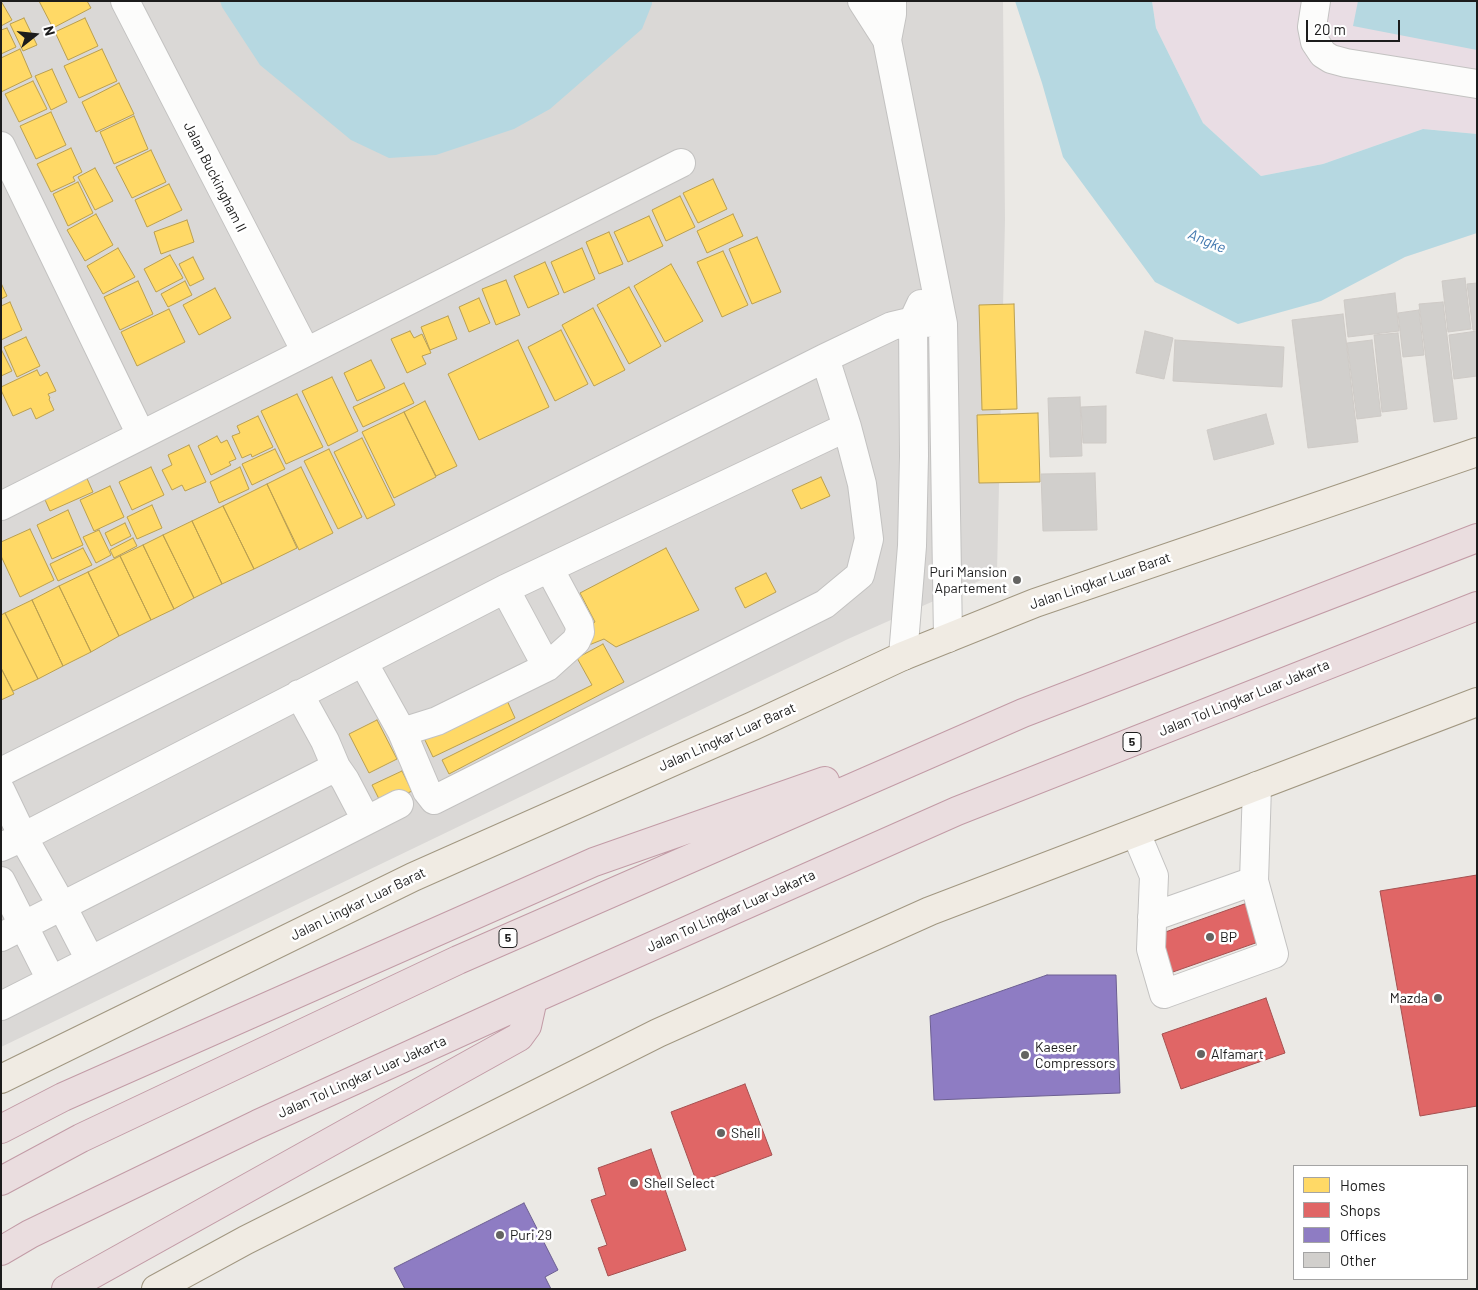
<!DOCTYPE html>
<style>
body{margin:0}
#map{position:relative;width:1478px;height:1290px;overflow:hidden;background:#ebe9e5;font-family:Barlow,sans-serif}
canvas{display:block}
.frame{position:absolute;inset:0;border:2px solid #1c1c1c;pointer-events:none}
.legend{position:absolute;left:1293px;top:1165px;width:175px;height:115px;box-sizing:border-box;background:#fff;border:1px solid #a4a4a4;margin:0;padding:6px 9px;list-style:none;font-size:15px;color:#1c1c1c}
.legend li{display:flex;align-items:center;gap:10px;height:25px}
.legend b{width:25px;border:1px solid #a4a4a4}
.north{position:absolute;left:10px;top:10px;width:50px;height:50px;-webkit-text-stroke:4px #fff;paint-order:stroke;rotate:74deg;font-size:14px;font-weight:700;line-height:20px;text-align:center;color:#1c1c1c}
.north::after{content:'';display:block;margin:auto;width:18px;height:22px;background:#1c1c1c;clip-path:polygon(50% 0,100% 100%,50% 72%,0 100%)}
.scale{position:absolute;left:1306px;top:20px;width:94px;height:22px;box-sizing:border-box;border:2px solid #1c1c1c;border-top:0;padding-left:6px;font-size:15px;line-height:18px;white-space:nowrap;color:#1c1c1c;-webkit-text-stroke:4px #fff;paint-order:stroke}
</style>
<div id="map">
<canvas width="1478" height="1290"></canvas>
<div class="frame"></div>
<ul class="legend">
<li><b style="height:14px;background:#ffd966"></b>Homes</li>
<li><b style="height:14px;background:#e06666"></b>Shops</li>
<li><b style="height:14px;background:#8e7cc3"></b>Offices</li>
<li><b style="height:14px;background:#d1cfcc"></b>Other</li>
</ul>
<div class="north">N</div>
<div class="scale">20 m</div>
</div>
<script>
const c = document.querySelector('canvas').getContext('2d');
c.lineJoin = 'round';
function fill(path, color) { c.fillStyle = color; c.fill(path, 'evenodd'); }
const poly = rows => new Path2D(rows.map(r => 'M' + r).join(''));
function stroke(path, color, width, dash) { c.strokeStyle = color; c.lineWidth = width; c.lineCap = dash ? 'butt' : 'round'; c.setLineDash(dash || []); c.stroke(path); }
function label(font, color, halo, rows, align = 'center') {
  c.font = font + ' Barlow,sans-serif'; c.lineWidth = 5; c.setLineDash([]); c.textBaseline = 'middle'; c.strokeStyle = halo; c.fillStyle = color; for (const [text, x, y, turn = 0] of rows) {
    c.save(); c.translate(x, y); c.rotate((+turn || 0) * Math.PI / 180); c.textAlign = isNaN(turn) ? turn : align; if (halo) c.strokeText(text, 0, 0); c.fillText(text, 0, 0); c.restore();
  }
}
const residential = poly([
 [1,1,1003,1,1005,220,997,573,848,639,1,1047]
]);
const industrial = poly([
 [1152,1,1477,1,1477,134,1423,129,1323,164,1261,176,1203,123,1156,28]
]);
const water = poly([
 [220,1,652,1,652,4,642,29,550,109,514,129,436,155,389,158,351,140,260,65,222,7],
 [1015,1,1152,1,1156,28,1203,123,1261,176,1323,164,1423,129,1477,134,1477,233,1405,257,1321,301,1238,324,1155,282,1063,157,1042,83],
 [1358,1,1477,1,1477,50,1353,26]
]);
const homes = poly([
 [1,1,12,20,1,26,1,1],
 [39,1,87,1,91,8,53,28,39,1],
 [24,18,37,45,23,51,10,24,24,18],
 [85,18,98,46,68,60,55,32,85,18],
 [7,28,16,47,1,54,1,30,7,28],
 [20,49,32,77,1,92,1,58,20,49],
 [102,49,117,81,79,98,64,66,102,49],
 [52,69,67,102,51,110,35,76,52,69],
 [33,81,47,109,19,122,5,94,33,81],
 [119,83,134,114,96,132,82,102,119,83],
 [51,112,66,145,36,159,20,126,51,112],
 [134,116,148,149,114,164,100,132,134,116],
 [71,148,82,172,73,177,75,181,51,192,37,164,71,148],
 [151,150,166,182,132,198,116,167,151,150],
 [95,168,113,201,95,210,78,177,95,168],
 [713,179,727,209,698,223,683,193,713,179],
 [78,182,93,213,68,226,53,194,78,182],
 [169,184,182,210,147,227,135,200,169,184],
 [680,196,695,227,666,241,652,210,680,196],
 [96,214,113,245,85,261,67,230,96,214],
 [733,214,743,236,707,253,697,231,733,214],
 [649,216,663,246,628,262,614,232,649,216],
 [187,220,194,242,161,254,154,232,187,220],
 [609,232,623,264,599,274,586,242,609,232],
 [757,237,781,292,752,304,729,249,757,237],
 [118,248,135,277,103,294,87,266,118,248],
 [582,248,595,279,564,293,551,262,582,248],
 [723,251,748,305,722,317,697,262,723,251],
 [170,255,183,278,156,292,144,269,170,255],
 [193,257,204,279,190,286,179,264,193,257],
 [545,262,559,294,528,308,514,276,545,262],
 [671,264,703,321,665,342,634,286,671,264],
 [506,280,520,315,496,325,482,289,506,280],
 [138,281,153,314,120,330,104,297,138,281],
 [185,281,192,295,168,307,161,294,185,281],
 [1,283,7,296,1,299,1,283],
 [629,287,661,346,629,364,597,305,629,287],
 [215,288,231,318,199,335,183,305,215,288],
 [479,298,490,323,469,332,459,307,479,298],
 [10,302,22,330,1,340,1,306,10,302],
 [1014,304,1017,409,982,410,979,305,1014,304],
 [593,308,625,370,594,386,562,325,593,308],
 [169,309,185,342,137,366,121,332,169,309],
 [448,316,457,339,430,350,421,327,448,316],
 [561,330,588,384,555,401,528,347,561,330],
 [410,331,414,338,422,334,431,353,422,356,426,364,407,373,391,339,410,331],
 [26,337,40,366,17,377,4,347,26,337],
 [518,340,549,407,479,440,448,374,518,340],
 [1,349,12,371,1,376,1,349],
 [371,360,385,388,357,401,344,373,371,360],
 [37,370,40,376,47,372,56,391,48,394,50,398,49,399,54,410,36,419,31,408,13,416,1,390,1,387,37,370],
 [332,377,358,431,328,446,302,391,332,377],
 [404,383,414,403,363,427,353,407,404,383],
 [297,394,323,447,286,464,261,411,297,394],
 [425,401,457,466,436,476,404,412,425,401],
 [404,412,436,477,394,498,362,432,404,412],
 [1038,413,1040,482,979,483,977,415,1038,413],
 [258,416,273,447,252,457,251,454,242,458,232,436,240,433,237,426,258,416],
 [217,436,221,443,227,440,236,459,229,462,231,465,211,475,198,446,217,436],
 [362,438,395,505,367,519,334,452,362,438],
 [189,445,206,482,185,491,182,485,172,490,162,470,172,465,168,455,189,445],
 [275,449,285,469,252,485,242,464,275,449],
 [329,449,362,517,338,529,304,461,329,449],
 [151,467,164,495,132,510,119,482,151,467],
 [240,467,249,489,219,503,210,482,240,467],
 [301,467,333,533,299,550,267,484,301,467],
 [85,474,93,492,50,511,42,493,85,474],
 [821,477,830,496,801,509,792,490,821,477],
 [267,484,297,548,254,569,223,506,267,484],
 [110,486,124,517,94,531,80,500,110,486],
 [152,505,162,528,137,539,127,517,152,505],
 [223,506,254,569,222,584,192,521,223,506],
 [68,510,83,545,52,559,37,525,68,510],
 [192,521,222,584,194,598,163,535,192,521],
 [125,523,131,536,111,546,105,533,125,523],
 [30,529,54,580,20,597,1,556,1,542,30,529],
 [99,530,111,555,96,563,83,537,99,530],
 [163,535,194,598,174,609,143,545,163,535],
 [133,538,137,546,114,558,110,550,133,538],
 [143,545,174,609,151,620,120,556,143,545],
 [83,548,92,565,58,581,50,564,83,548],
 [666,548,699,610,616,647,604,639,589,645,583,630,595,622,580,593,666,548],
 [120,556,151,620,119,636,88,572,120,556],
 [88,572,119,636,91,652,59,586,88,572],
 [766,573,776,592,745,608,735,588,766,573],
 [59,586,91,652,63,666,32,600,59,586],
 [32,600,63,666,38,679,5,613,32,600],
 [5,613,38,679,13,691,1,668,1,615,5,613],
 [603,644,624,682,449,774,442,760,592,685,577,658,603,644],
 [1,668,14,694,1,700,1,668],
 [505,696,515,718,433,757,423,736,505,696],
 [377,720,397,759,369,773,349,734,377,720],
 [402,771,412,791,382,805,372,785,402,771]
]);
const shops = poly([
 [1477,875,1477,1106,1420,1116,1380,891,1477,875],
 [1250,902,1264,940,1170,973,1157,935,1250,902],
 [1266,998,1285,1053,1181,1089,1162,1034,1266,998],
 [745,1084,772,1155,697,1183,671,1112,745,1084],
 [651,1149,686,1250,608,1276,598,1248,607,1245,591,1200,606,1195,598,1168,651,1149]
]);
const offices = poly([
 [1047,975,1116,975,1120,1093,934,1100,930,1016,1047,975],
 [524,1203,558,1270,545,1277,551,1289,405,1289,394,1268,524,1203]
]);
const building = poly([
 [1465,278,1471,329,1448,332,1442,281,1465,278],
 [1477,283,1477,330,1473,330,1467,284,1477,283],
 [1395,293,1399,331,1348,337,1344,300,1395,293],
 [1443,302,1457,419,1434,422,1419,304,1443,302],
 [1419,310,1424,355,1403,357,1398,313,1419,310],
 [1343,314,1358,442,1308,448,1292,320,1343,314],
 [1145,331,1173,338,1164,379,1136,373,1145,331],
 [1477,331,1477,376,1454,379,1449,335,1477,331],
 [1398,333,1407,409,1382,412,1374,335,1398,333],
 [1175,340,1284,347,1282,387,1173,381,1175,340],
 [1372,340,1381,416,1357,419,1347,343,1372,340],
 [1080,397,1082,456,1050,457,1048,398,1080,397],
 [1106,406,1106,443,1083,443,1081,407,1106,406],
 [1266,414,1274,444,1214,460,1207,430,1266,414],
 [1095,473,1097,530,1043,531,1041,474,1095,473]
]);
const minor = poly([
 [125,1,306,352],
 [862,1,887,40],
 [892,1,892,14,887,40,943,324,948,638],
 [1316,1,1312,27,1315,42,1323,54,1331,59,1346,63,1477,84],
 [1,146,141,435],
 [1,506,681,163],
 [505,589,547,667],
 [903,656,912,546,914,456,913,321,921,304],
 [363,662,402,732,437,721,547,667,576,641,580,632,579,624,549,568],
 [299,694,325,741,336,767,345,780,366,820],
 [402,732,427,791,434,800,825,604,860,575,869,539,862,484,847,427],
 [1,772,825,358,892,326,913,321,943,324],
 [1,791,23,837,1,847],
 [1136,833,1154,876,1151,949,1164,994,1274,954,1254,881,1257,786],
 [1,881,51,980],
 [1152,917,1254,881],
 [1,937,336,767],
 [90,960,62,906,23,837,505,589,847,427,825,358],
 [1,1006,399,804]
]);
const major = poly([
 [1,1079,413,877,753,726,903,656,1035,603,1477,452],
 [156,1289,246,1240,658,1033,930,911,1477,702]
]);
const highway = poly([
 [1,1129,63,1097,594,862,825,781],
 [1,1181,81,1138,458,960,1023,713,1477,538],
 [1,1251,30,1234,258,1124,533,999,957,811,1477,606],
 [66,1289,519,1037,527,1026,533,999]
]);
const markers = [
 [1017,580,5,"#646462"],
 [1210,937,5,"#646462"],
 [1438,998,5,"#646462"],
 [1201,1054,5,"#646462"],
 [1025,1055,5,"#646462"],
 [721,1133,5,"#646462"],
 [634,1183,5,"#646462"],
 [500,1235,5,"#646462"]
];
const shields = [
 [1132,742,18],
 [508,938,18]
];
const shieldNames = [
 ["5",1132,742],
 ["5",508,938]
];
const streetNames = [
 ["Jalan Buckingham II",215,177,63],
 ["Jalan Lingkar Luar Barat",1100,581,-19],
 ["Jalan Tol Lingkar Luar Jakarta",1244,698,-22],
 ["Jalan Lingkar Luar Barat",727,737,-24],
 ["Jalan Lingkar Luar Barat",358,904,-26],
 ["Jalan Tol Lingkar Luar Jakarta",731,911,-24],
 ["Jalan Tol Lingkar Luar Jakarta",362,1077,-24]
];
const poiNames = [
 ["Puri Mansion",1007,572,"right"],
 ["Apartement",1007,588,"right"],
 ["BP",1220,937],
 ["Mazda",1428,998,"right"],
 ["Kaeser",1035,1047],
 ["Compressors",1035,1063],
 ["Alfamart",1211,1054],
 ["Shell",731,1133],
 ["Shell Select",644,1183],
 ["Puri 29",510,1235]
];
const waterNames = [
 ["Angke",1207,241,23]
];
fill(residential, '#dad8d6');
fill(industrial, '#e9dde4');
fill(water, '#b6d8e1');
fill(homes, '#ffd966');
stroke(homes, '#bba050', 1);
fill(shops, '#e06666');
stroke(shops, '#a55050', 1);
fill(offices, '#8e7cc3');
stroke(offices, '#6c5f91', 1);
fill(building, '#d1cfcc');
stroke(building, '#cecac6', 1);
stroke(minor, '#c3c2c1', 30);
stroke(major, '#a19781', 30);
stroke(highway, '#c29ba6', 30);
stroke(minor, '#fcfcfb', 28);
stroke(major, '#f0ebe3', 28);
stroke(highway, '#eadddf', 28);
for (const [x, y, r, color] of markers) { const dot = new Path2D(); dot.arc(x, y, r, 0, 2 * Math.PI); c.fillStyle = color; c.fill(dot); stroke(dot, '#fff', 2); }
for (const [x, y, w] of shields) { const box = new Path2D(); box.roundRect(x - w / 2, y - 9.5, w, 19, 4); c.fillStyle = '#fff'; c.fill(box); stroke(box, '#1c1c1c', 1); }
label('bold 12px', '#1c1c1c', null, shieldNames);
label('14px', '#1c1c1c', '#fff', streetNames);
label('14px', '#1c1c1c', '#fff', poiNames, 'left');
label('italic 15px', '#457ab0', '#fff', waterNames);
</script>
